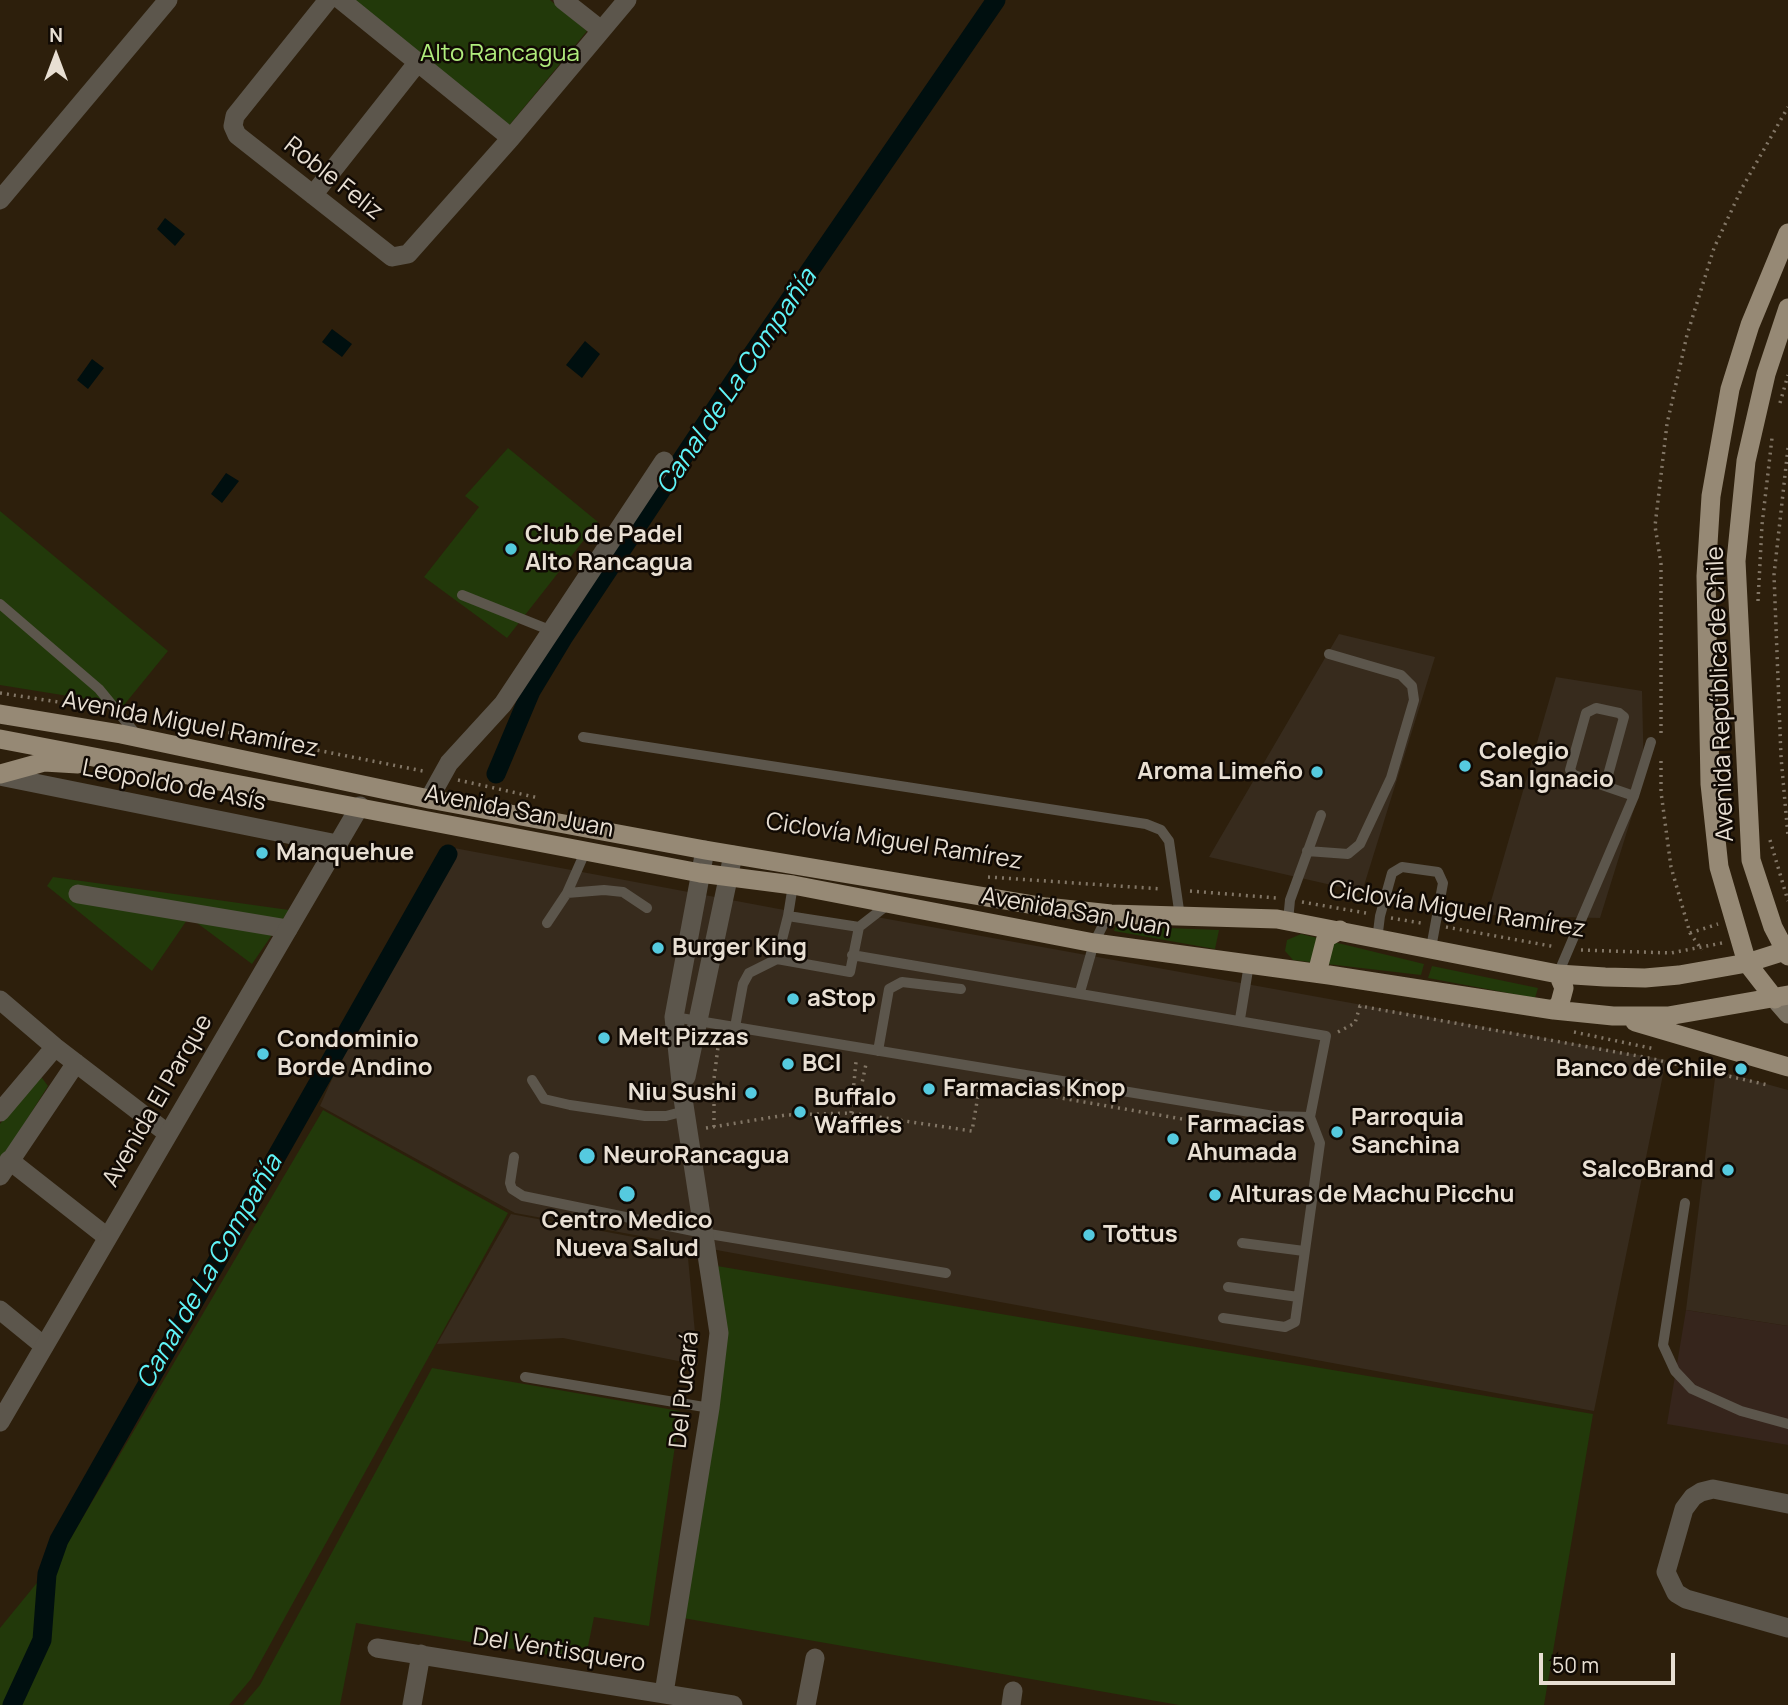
<!DOCTYPE html>
<meta charset="utf-8">
<style>
body{margin:0}
#map{position:relative;width:1788px;height:1705px;overflow:hidden;background:#2d1f0c;font-family:Manrope,sans-serif}
canvas{display:block}
.north{position:absolute;left:21px;top:21px;width:70px;height:70px;-webkit-text-stroke:5px #110a04;paint-order:stroke;rotate:0deg;font-size:19px;font-weight:700;line-height:28px;text-align:center;color:#e8dfd3}
.north::after{content:'';display:block;margin:auto;width:24px;height:32px;background:#e8dfd3;clip-path:polygon(50% 0,100% 100%,50% 72%,0 100%)}
.scale{position:absolute;left:1539px;top:1653px;width:136px;height:32px;box-sizing:border-box;border:4px solid #e8dfd3;border-top:0;padding-left:9px;font-size:21px;line-height:24px;white-space:nowrap;color:#e8dfd3;-webkit-text-stroke:5px #110a04;paint-order:stroke}
</style>
<div id="map">
<canvas width="1788" height="1705"></canvas>
<div class="north">N</div>
<div class="scale">50 m</div>
</div>
<script>
const c = document.querySelector('canvas').getContext('2d');
c.lineJoin = 'round';
function fill(path, color) { c.fillStyle = color; c.fill(path, 'evenodd'); }
const poly = rows => new Path2D(rows.map(r => 'M' + r).join(''));
function stroke(path, color, width, dash) { c.strokeStyle = color; c.lineWidth = width; c.lineCap = dash ? 'butt' : 'round'; c.setLineDash(dash || []); c.stroke(path); }
function label(font, color, halo, rows, align = 'center') {
  c.font = font + ' Manrope,sans-serif'; c.lineWidth = 5; c.setLineDash([]); c.textBaseline = 'middle'; c.strokeStyle = halo; c.fillStyle = color; for (const [text, x, y, turn = 0] of rows) {
    c.save(); c.translate(x, y); c.rotate((+turn || 0) * Math.PI / 180); c.textAlign = isNaN(turn) ? turn : align; if (halo) c.strokeText(text, 0, 0); c.fillText(text, 0, 0); c.restore();
  }
}
const commercial = poly([
 [1339,634,1435,657,1362,892,1209,857],
 [1556,677,1642,691,1644,777,1600,918,1487,915],
 [454,848,859,924,871,916,1666,1060,1594,1411,515,1213,320,1106,362,1012],
 [1716,1070,1788,1090,1788,1326,1686,1310],
 [511,1214,687,1247,698,1365,563,1338,437,1344]
]);
const industrial = poly([
 [1686,1310,1788,1326,1788,1445,1667,1424]
]);
const green = poly([
 [351,0,550,0,587,31,507,128],
 [508,448,598,522,507,638,424,577,479,507,465,496],
 [0,511,168,651,124,705,0,685],
 [53,877,289,910,252,964,189,917,152,971,47,886],
 [1116,926,1219,930,1215,949,1114,931],
 [1301,934,1424,964,1421,975,1293,960,1285,951,1287,940],
 [1432,966,1538,988,1535,998,1428,978],
 [39,1074,48,1086,0,1162,0,1124],
 [323,1110,508,1213,251,1679,229,1705,0,1705,0,1628,63,1551],
 [717,1266,1593,1414,1544,1705,1179,1705,683,1618],
 [432,1368,680,1411,649,1626,594,1617,585,1661,356,1623,340,1705,243,1705,260,1685]
]);
const water = poly([
 [165,218,185,234,175,246,157,229],
 [332,329,352,344,342,357,322,342],
 [585,341,600,354,582,378,566,365],
 [92,359,104,368,88,389,77,380],
 [226,473,239,481,222,503,211,494]
]);
const canal = poly([
 [496,774,531,691,563,638,740,372,996,0],
 [12,1705,42,1640,47,1574,59,1540,448,854]
]);
const path = poly([
 [1780,403,1788,375],
 [1788,448,1774,575,1781,757,1788,836],
 [1758,601,1762,525,1772,438],
 [0,693,97,708],
 [139,715,423,771],
 [1661,733,1661,564,1655,526,1667,424,1687,335,1714,248,1742,188,1788,107],
 [1661,761,1661,792,1671,867,1690,933,1702,950],
 [458,780,539,798],
 [1770,840,1788,901],
 [988,877,1162,889],
 [1190,891,1277,898],
 [1302,902,1366,913],
 [1391,918,1421,923],
 [1446,927,1556,947],
 [1690,933,1718,924],
 [1581,950,1671,953,1722,943],
 [1338,1032,1355,1023,1360,1006,1644,1057,1768,1085],
 [1574,1032,1655,1049],
 [980,1084,1217,1125,1225,1121],
 [855,1092,861,1088,866,1064],
 [851,1113,856,1062],
 [714,1127,714,1079,718,1047,726,1040],
 [706,1128,786,1115,851,1113,972,1131,980,1084,972,1082]
]);
const service = poly([
 [462,595,552,631],
 [0,604,99,689,136,734],
 [583,737,1146,824,1161,830,1169,841,1180,917],
 [1605,786,1624,717,1619,713,1596,708,1586,713,1570,770,1574,775,1605,786,1634,796],
 [1307,851,1348,854,1360,844,1391,778,1414,700,1412,686,1401,675,1329,654],
 [567,893,604,890,623,892,647,908],
 [788,916,793,885],
 [1288,921,1290,900,1321,815],
 [547,923,567,893,586,850],
 [859,927,886,906],
 [1377,940,1380,916,1392,873,1402,867,1438,872,1443,883,1431,948],
 [852,955,1326,1036,1310,1117,1320,1143,1295,1322,1285,1327,1223,1318],
 [1558,974,1634,796,1651,742],
 [1080,992,1094,943,1108,915],
 [674,1017,1274,1116,1310,1117],
 [1240,1019,1249,964],
 [735,1027,743,984,749,973,777,959,850,972,859,927,788,916,777,959],
 [878,1051,889,989,902,982,961,989],
 [532,1080,544,1099,570,1105,645,1116,666,1116,685,1111],
 [514,1157,510,1183,512,1189,523,1196,703,1233,946,1273],
 [1685,1203,1663,1345,1675,1371,1692,1389,1741,1411,1788,1424],
 [1242,1243,1304,1251],
 [1228,1287,1298,1297],
 [525,1377,710,1408]
]);
const minor = poly([
 [328,0,235,116,233,126,237,135,392,257,408,254,511,138,627,0],
 [341,0,511,138],
 [563,0,601,30],
 [313,195,418,62],
 [0,200,168,0],
 [0,776,337,844],
 [429,799,449,763,503,704,664,461],
 [78,894,288,929],
 [0,1000,55,1047,167,1133],
 [686,1077,733,855],
 [0,1112,55,1047],
 [9,1160,107,1237],
 [0,1176,76,1063],
 [0,1310,44,1346],
 [1788,1504,1713,1489,1701,1492,1693,1497,1684,1509,1666,1572,1676,1593,1686,1599,1788,1628],
 [377,1648,733,1705],
 [664,1693,710,1408,719,1333,682,1092,674,1017,705,850],
 [412,1705,421,1654],
 [806,1705,815,1658],
 [1011,1705,1013,1691]
]);
const tertiary = poly([
 [0,1422,360,806]
]);
const secondary = poly([
 [1775,999,1788,1014]
]);
const primary = poly([
 [1788,308,1766,374,1746,461,1736,561,1751,860,1773,927,1788,956],
 [0,714,121,734,429,799,705,850,1046,907,1111,914,1277,919,1558,974,1605,977,1645,978,1679,975,1747,963,1788,950],
 [0,739,700,873,793,885,1094,943,1329,975,1554,1010,1613,1016,1668,1016,1788,995],
 [0,774,44,762,78,764],
 [1317,973,1326,938,1340,930],
 [1775,999,1747,963,1719,867,1710,784,1706,576,1711,496,1730,389,1750,325,1788,233],
 [1554,1010,1560,1003,1564,988,1558,974],
 [1635,1022,1788,1067]
]);
const markers = [
 [511,549,7,"#55cadf"],
 [1465,766,7,"#55cadf"],
 [1317,772,7,"#55cadf"],
 [262,853,7,"#55cadf"],
 [658,948,7,"#55cadf"],
 [793,999,7,"#55cadf"],
 [604,1038,7,"#55cadf"],
 [263,1054,7,"#55cadf"],
 [788,1064,7,"#55cadf"],
 [1741,1069,7,"#55cadf"],
 [929,1089,7,"#55cadf"],
 [751,1093,7,"#55cadf"],
 [800,1112,7,"#55cadf"],
 [1337,1132,7,"#55cadf"],
 [1173,1139,7,"#55cadf"],
 [587,1156,9,"#55cadf"],
 [1728,1170,7,"#55cadf"],
 [627,1194,9,"#55cadf"],
 [1215,1195,7,"#55cadf"],
 [1089,1235,7,"#55cadf"]
];
const parkNames = [
 ["Alto Rancagua",500,54]
];
const streetNames = [
 ["Roble Feliz",333,179,38],
 ["Avenida República de Chile",1721,694,-92],
 ["Avenida Miguel Ramírez",190,725,11],
 ["Leopoldo de Asís",174,786,11],
 ["Avenida San Juan",519,812,11],
 ["Ciclovía Miguel Ramírez",894,842,9],
 ["Ciclovía Miguel Ramírez",1457,910,9],
 ["Avenida San Juan",1076,913,10],
 ["Avenida El Parque",158,1101,-60],
 ["Del Pucará",685,1390,-84],
 ["Del Ventisquero",559,1651,9]
];
const poiNames = [
 ["Club de Padel",525,535],
 ["Alto Rancagua",525,563],
 ["Colegio",1479,752],
 ["San Ignacio",1479,780],
 ["Aroma Limeño",1303,772,"right"],
 ["Manquehue",276,853],
 ["Burger King",672,948],
 ["aStop",807,999],
 ["Melt Pizzas",618,1038],
 ["Condominio",277,1040],
 ["Borde Andino",277,1068],
 ["BCI",802,1064],
 ["Banco de Chile",1727,1069,"right"],
 ["Farmacias Knop",943,1089],
 ["Niu Sushi",737,1093,"right"],
 ["Buffalo",814,1098],
 ["Waffles",814,1126],
 ["Parroquia",1351,1118],
 ["Sanchina",1351,1146],
 ["Farmacias",1187,1125],
 ["Ahumada",1187,1153],
 ["NeuroRancagua",603,1156],
 ["SalcoBrand",1714,1170,"right"],
 ["Alturas de Machu Picchu",1229,1195],
 ["Centro Medico",627,1221,"center"],
 ["Nueva Salud",627,1249,"center"],
 ["Tottus",1103,1235]
];
const waterNames = [
 ["Canal de La Compañía",737,382,-56],
 ["Canal de La Compañía",210,1272,-60]
];
fill(commercial, '#372b1d');
fill(industrial, '#36251c');
fill(green, '#22390a');
fill(water, '#000f0f');
stroke(canal, '#000f0f', 19);
stroke(path, '#827666', 3.5, [2, 5]);
stroke(service, '#5c564c', 10);
stroke(minor, '#5c564c', 19);
stroke(tertiary, '#5c564c', 19);
stroke(secondary, '#7c7364', 19);
stroke(primary, '#968975', 19);
for (const [x, y, r, color] of markers) { const dot = new Path2D(); dot.arc(x, y, r, 0, 2 * Math.PI); c.fillStyle = color; c.fill(dot); stroke(dot, '#110a04', 2.5); }
label('24px', '#b1ed7d', '#110a04', parkNames);
label('24px', '#e8dfd3', '#110a04', streetNames);
label('bold 24px', '#e8dfd3', '#110a04', poiNames, 'left');
label('italic 26px', '#5ff4f8', '#110a04', waterNames);
</script>
